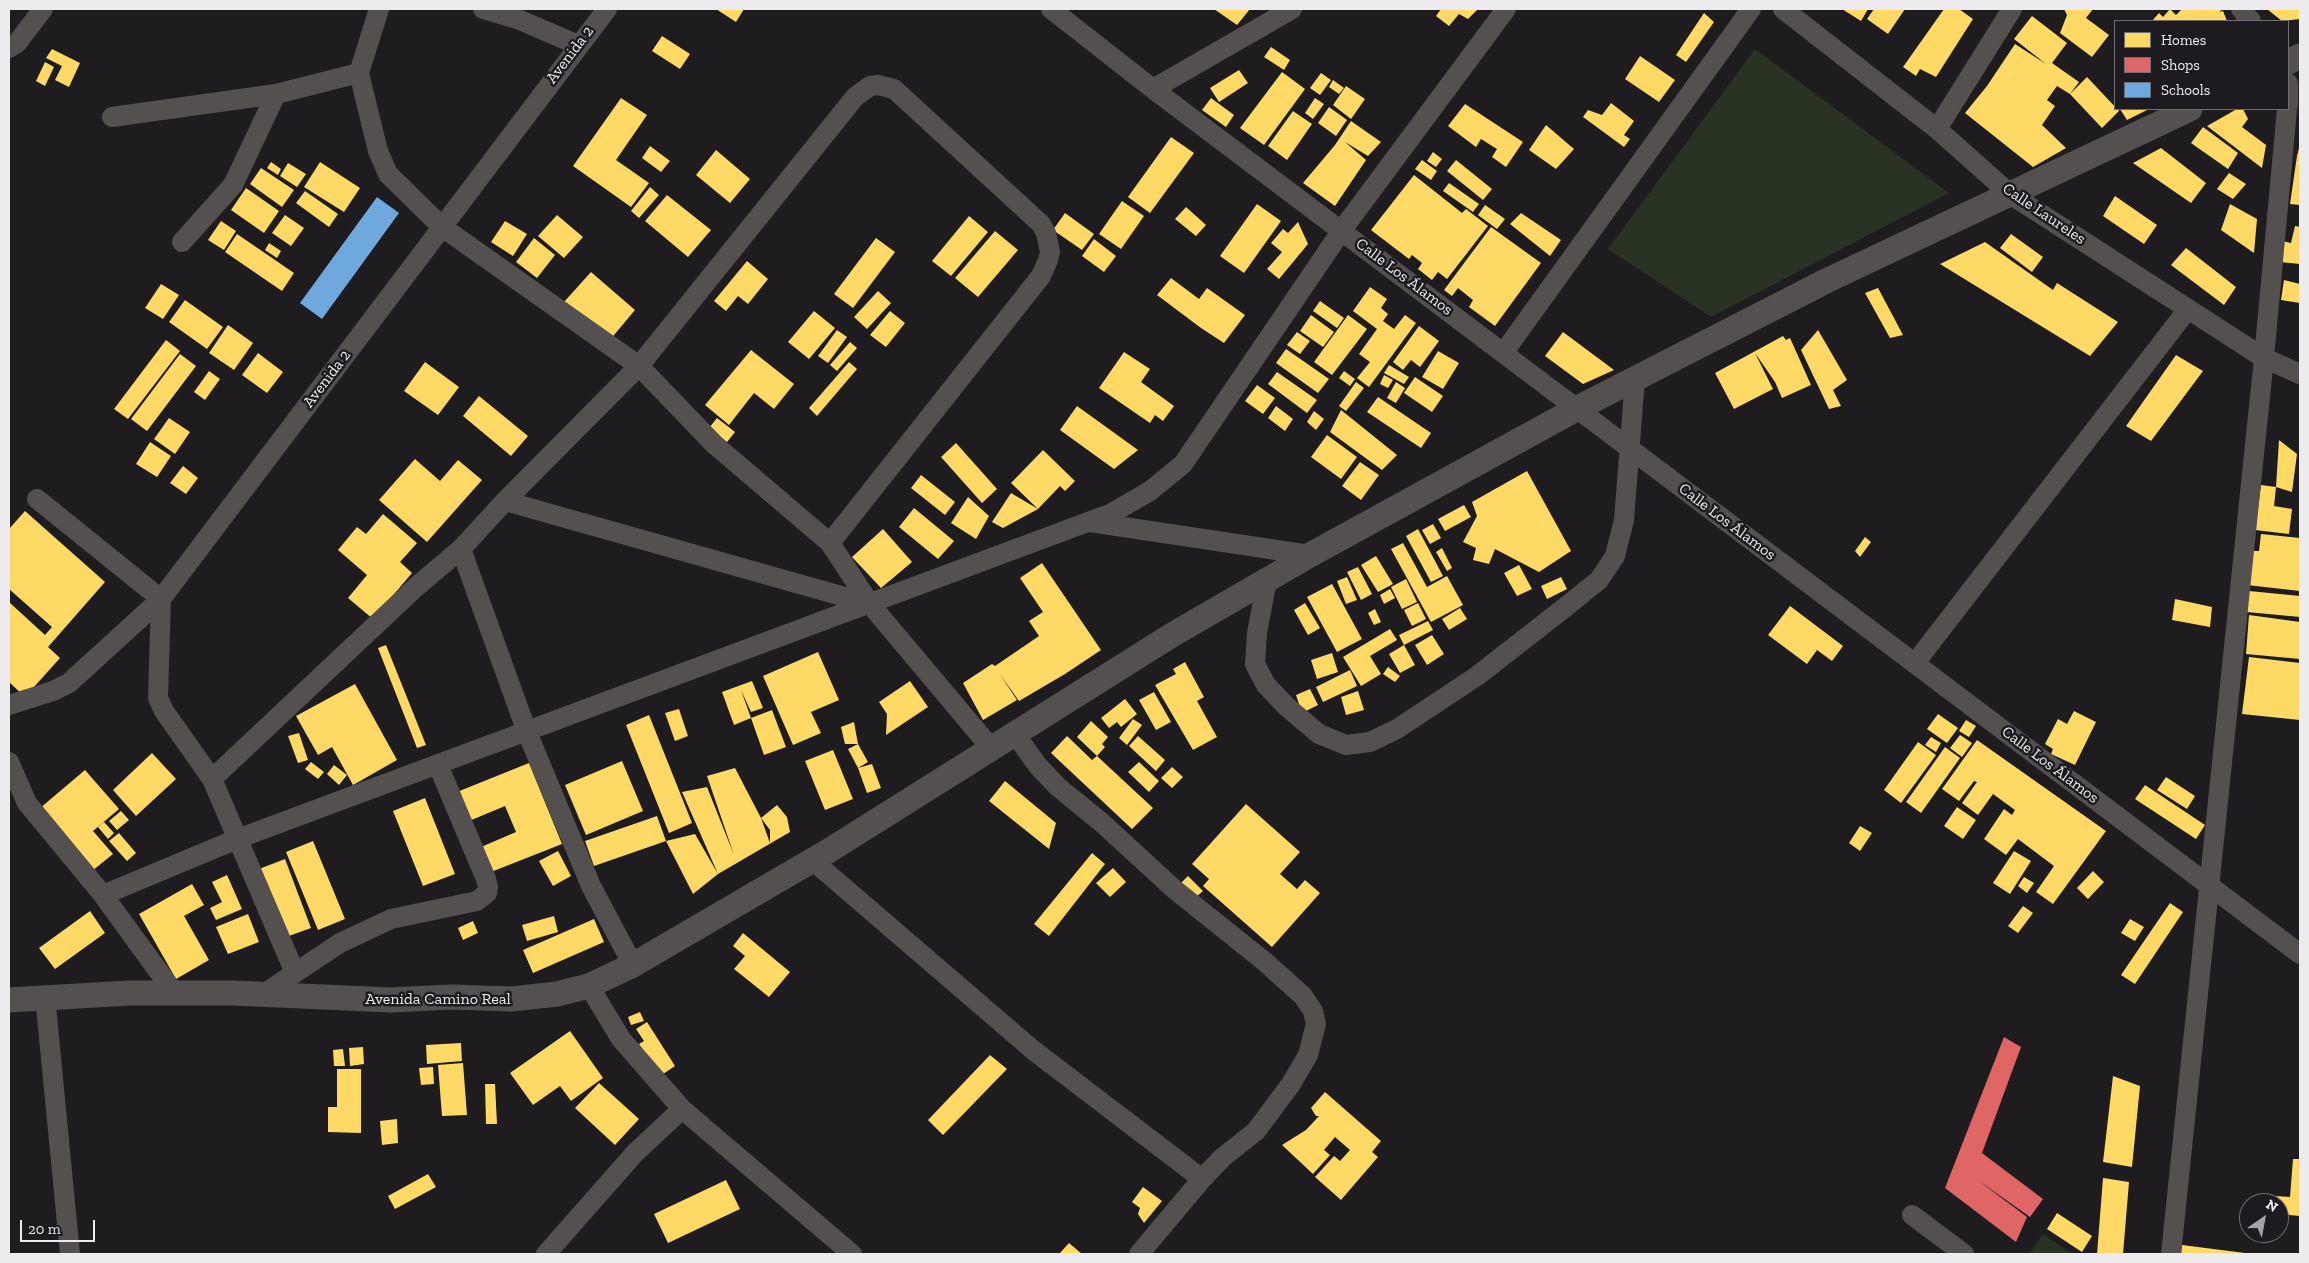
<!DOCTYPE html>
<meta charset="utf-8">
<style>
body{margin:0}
#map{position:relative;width:2309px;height:1263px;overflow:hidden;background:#1e1c1f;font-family:"Zilla Slab",serif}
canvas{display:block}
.frame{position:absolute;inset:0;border:10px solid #eeebef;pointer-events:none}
.legend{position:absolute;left:2114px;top:20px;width:175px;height:90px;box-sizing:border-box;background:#1e1b20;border:1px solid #716e73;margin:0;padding:6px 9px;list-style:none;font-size:15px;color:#eeebef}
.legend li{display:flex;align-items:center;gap:10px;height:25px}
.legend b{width:25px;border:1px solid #716e73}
.north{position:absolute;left:2239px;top:1193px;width:50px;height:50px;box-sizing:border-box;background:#1e1b20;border:1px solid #716e73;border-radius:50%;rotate:33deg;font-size:14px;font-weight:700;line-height:20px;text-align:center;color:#eeebef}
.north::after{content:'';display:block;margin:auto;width:18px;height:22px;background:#a5a3a6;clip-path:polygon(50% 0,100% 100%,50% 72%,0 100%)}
.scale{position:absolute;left:20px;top:1220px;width:75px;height:22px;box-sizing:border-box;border:2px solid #eeebef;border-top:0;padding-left:6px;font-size:15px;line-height:18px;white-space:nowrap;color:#eeebef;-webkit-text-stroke:4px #1e1b20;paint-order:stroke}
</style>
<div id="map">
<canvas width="2309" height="1263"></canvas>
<div class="frame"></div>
<ul class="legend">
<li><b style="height:14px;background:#ffd966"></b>Homes</li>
<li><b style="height:14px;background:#e06666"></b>Shops</li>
<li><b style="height:14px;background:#6fa8dc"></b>Schools</li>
</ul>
<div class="north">N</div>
<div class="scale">20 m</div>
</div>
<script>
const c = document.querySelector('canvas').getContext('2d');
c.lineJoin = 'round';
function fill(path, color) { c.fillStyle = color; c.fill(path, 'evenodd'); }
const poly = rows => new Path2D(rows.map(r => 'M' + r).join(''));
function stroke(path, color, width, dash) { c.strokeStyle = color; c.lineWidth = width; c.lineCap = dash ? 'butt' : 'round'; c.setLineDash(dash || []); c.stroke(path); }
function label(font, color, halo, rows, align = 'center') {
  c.font = font + ' "Zilla Slab",serif'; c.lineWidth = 5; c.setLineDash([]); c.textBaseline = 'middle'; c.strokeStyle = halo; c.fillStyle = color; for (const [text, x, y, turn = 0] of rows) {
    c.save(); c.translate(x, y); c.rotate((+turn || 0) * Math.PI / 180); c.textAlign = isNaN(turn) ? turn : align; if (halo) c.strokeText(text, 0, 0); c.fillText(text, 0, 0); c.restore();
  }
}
const green = poly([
 [1755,49,1949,193,1711,317,1608,249],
 [2043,1234,2072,1254,2029,1254]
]);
const homes = poly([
 [716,9,744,9,736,22],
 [1214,9,1250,9,1237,25],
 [1441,9,1478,9,1468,19,1459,14,1449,26,1436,16],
 [1842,9,1868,9,1861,21],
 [1874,9,1905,9,1888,34,1867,19],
 [1944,9,1959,9,1973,19,1936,77,1920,69,1916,76,1903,67],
 [2064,9,2093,9,2086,18,2109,35,2092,57,2060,33,2067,15],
 [2170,9,2176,15,2182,9,2223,9,2219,12,2223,11,2227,21,2152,21,2159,13,2163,17],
 [2267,9,2300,9,2300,19,2282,21],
 [1704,13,1714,22,1686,62,1676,55],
 [2032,16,2067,43,2052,63,2079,82,2070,94,2057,86,2047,100,2055,106,2042,125,2066,148,2033,167,1965,113,1987,86,2015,44,2046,64,2014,39],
 [662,36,690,54,680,69,652,51],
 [1271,47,1290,60,1284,70,1264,57],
 [52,49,80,63,69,87,55,80,62,66,46,58],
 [1640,56,1675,80,1659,102,1625,79],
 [45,62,54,67,45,86,36,81],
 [1239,70,1248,83,1219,102,1210,88],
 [1282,72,1305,89,1264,145,1240,128],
 [1321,73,1331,80,1320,95,1310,88],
 [2087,77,2119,111,2102,128,2070,94],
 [1333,80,1344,88,1339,94,1329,87],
 [1346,86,1365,99,1351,119,1333,105],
 [621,98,647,115,616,160,649,183,631,207,573,166],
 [1211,98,1234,115,1226,127,1202,110],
 [1315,98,1324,104,1313,119,1305,113],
 [1611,103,1634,121,1624,135,1630,139,1624,147,1583,117,1588,110,1602,115],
 [1465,104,1523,142,1506,167,1492,157,1497,149,1481,139,1476,147,1448,126],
 [1329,107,1347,120,1336,136,1318,123],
 [2120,109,2149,109,2127,120],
 [2237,109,2243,109,2248,119,2242,127,2266,145,2262,168,2207,126],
 [1293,111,1312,124,1287,160,1268,146],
 [1351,121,1381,142,1368,156,1345,142,1366,160,1335,206,1303,183,1335,145],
 [1546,125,1574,149,1556,169,1529,150],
 [2203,127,2238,153,2228,169,2191,143],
 [1171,137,1194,153,1150,213,1128,197],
 [2300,144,2300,205,2290,204,2297,156],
 [650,146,670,161,661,172,642,158],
 [2161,148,2206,183,2191,203,2133,163],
 [716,150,750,179,730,203,696,175],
 [1433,152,1442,159,1436,167,1427,161],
 [1422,160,1437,171,1431,180,1415,169],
 [1456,160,1492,189,1483,200,1447,171],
 [271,162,281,169,278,175,267,168],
 [320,162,360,188,344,212,304,187],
 [288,163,306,174,297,187,280,176],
 [261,168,294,190,282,207,250,184],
 [2229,173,2246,184,2233,199,2217,189],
 [1414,175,1462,213,1466,209,1488,226,1447,279,1438,272,1432,280,1418,269,1422,263,1412,255,1409,259,1371,230],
 [1449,183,1479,204,1473,212,1443,191],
 [650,187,659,195,639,218,631,211],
 [246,188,279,211,264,233,231,210],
 [305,191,338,214,329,227,296,203],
 [667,195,711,230,688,257,645,221],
 [2115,196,2157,225,2144,244,2103,216],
 [1122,201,1144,216,1121,249,1099,234],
 [1257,204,1281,221,1244,273,1220,256],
 [2230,204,2257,219,2254,253,2221,230],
 [1485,205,1505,219,1497,229,1478,215],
 [1186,207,1206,225,1196,236,1175,219],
 [1065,213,1094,234,1082,250,1053,230],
 [1521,213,1561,240,1550,256,1510,224],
 [285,215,304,228,291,246,272,233],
 [557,215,583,237,564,258,538,236],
 [969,216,988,232,951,276,932,261],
 [221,221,236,231,224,250,208,240],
 [505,221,527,234,513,256,491,242],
 [1298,222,1308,244,1279,279,1267,269,1282,252,1271,243,1283,229,1288,233],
 [2295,226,2300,227,2300,264,2280,262,2282,241,2291,243],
 [1491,227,1541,263,1495,326,1469,307,1473,300,1458,288,1452,296,1444,290],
 [995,231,1018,250,978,297,955,278],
 [237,234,294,273,282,291,225,252],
 [2011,234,2043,257,2032,272,2000,248],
 [534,238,555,255,537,278,516,262],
 [876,238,895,252,853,308,834,294],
 [1094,239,1116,256,1104,272,1082,256],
 [1985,242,2053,290,2057,283,2118,322,2090,356,1940,264],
 [269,243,281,251,277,258,265,250],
 [2186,248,2236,287,2224,305,2171,265],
 [747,261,768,279,748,304,738,296,726,311,714,301],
 [591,272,635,310,609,341,564,302],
 [1171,278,1199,299,1207,288,1245,315,1224,343,1201,328,1157,295],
 [2284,280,2300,284,2300,303,2281,300],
 [161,284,179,295,163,319,145,308],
 [1370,287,1387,299,1381,308,1388,314,1383,321,1394,329,1405,315,1416,323,1369,387,1357,378,1370,362,1359,354,1377,329,1353,311],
 [1878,288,1903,335,1890,338,1865,293],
 [878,291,891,303,867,329,854,317],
 [185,300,223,327,207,349,169,322],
 [1320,301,1344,318,1337,328,1313,311],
 [814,311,835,328,809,359,788,342],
 [890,311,905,323,886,347,870,335],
 [1311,315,1334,332,1323,347,1300,331],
 [1348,315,1367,329,1332,375,1314,362],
 [228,325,253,343,234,370,209,353],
 [1419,326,1439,341,1420,367,1411,360,1403,370,1393,362],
 [837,330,847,337,828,363,818,356],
 [1818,330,1847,380,1833,390,1841,406,1829,409,1801,350],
 [1297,332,1310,341,1300,354,1287,345],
 [1563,332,1614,370,1583,384,1545,356],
 [1783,336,1786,340,1790,338,1811,385,1782,398,1775,382,1755,353,1773,389,1734,409,1715,373],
 [166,340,180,351,128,419,114,409],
 [850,342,857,348,837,371,830,365],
 [1286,349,1329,379,1318,393,1276,363],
 [751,350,794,384,774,409,754,393,729,425,705,405],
 [1438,351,1459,363,1443,389,1422,377],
 [1124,352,1150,369,1141,382,1174,406,1163,421,1155,415,1150,423,1099,388],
 [258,353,283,372,267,393,242,375],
 [180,354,196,366,147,431,131,419],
 [2176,355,2203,371,2151,441,2126,426],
 [425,362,459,387,438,415,404,391],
 [849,362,857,369,817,416,809,408],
 [1389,365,1409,377,1404,384,1384,373],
 [209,371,220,379,205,400,194,392],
 [1344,371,1355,379,1350,386,1339,378],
 [1277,372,1317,400,1307,413,1268,384],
 [1384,375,1393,380,1388,388,1380,384],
 [1415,377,1443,396,1432,412,1404,393],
 [1356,382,1364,388,1346,411,1339,406],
 [1396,382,1405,388,1396,403,1387,398],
 [1257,385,1275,398,1263,414,1245,401],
 [479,396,528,436,511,456,463,416],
 [1378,397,1431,433,1421,448,1367,412],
 [1077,406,1138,450,1114,469,1060,430],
 [1276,406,1293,419,1285,431,1268,418],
 [1341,410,1397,455,1382,470,1330,432],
 [1314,411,1324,419,1316,430,1307,422],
 [169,418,190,432,175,454,154,439],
 [717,418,735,432,727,442,709,428],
 [1327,435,1357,457,1341,479,1311,457],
 [2279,440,2297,454,2292,492,2276,487,2274,506,2292,509,2289,534,2255,530,2261,485,2276,487],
 [150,442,171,456,157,477,136,464],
 [956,443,997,489,982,503,941,457],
 [1043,450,1075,481,1065,491,1060,486,1038,509,1011,483],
 [415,459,440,481,458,460,482,480,427,542,379,500],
 [1360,462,1379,475,1361,500,1342,486],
 [183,466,198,478,186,494,170,483],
 [1527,471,1571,551,1539,572,1495,549,1489,564,1473,560,1476,548,1463,542,1477,516,1472,502],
 [921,475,955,502,945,515,911,488],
 [1011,493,1038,509,1003,528,992,522],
 [968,497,989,516,976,539,951,523],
 [1464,505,1471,517,1445,531,1438,519],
 [914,508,954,541,938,559,899,527],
 [25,511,105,582,48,647,60,658,25,697,9,682,9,602,45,635,52,627,9,589,9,529],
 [383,514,417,543,400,562,412,573,373,619,348,598,367,575,338,550,357,527,366,534],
 [1433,524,1441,538,1430,544,1422,530],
 [883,529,912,562,881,588,852,557],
 [1418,529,1443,576,1431,582,1406,536],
 [2261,534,2300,538,2300,591,2247,585,2250,551,2259,551],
 [1865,537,1871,542,1860,557,1855,551],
 [1403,543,1427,587,1447,576,1463,605,1431,622,1391,549],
 [1442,548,1452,568,1447,571,1436,552],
 [1376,556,1393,584,1378,592,1361,565],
 [1042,563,1101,650,1065,674,1019,701,999,673,1017,700,983,720,963,683,992,664,995,666,1039,636,1029,621,1043,612,1020,578],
 [1519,565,1532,589,1517,596,1504,573],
 [1358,567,1372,594,1361,600,1347,572],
 [1347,577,1357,600,1346,604,1337,581],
 [1561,577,1567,589,1547,599,1541,586],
 [1406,579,1417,602,1402,609,1391,587],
 [1332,584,1362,639,1337,652,1307,597],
 [1390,589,1395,598,1384,604,1380,595],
 [2249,591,2300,596,2300,617,2247,612],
 [2175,599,2212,607,2210,627,2172,620],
 [1305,603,1320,628,1308,635,1294,610],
 [1418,603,1426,619,1412,626,1404,610],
 [1790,606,1843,646,1832,661,1817,650,1807,664,1768,635],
 [1460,608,1467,619,1449,630,1442,619],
 [1375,609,1381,622,1374,625,1368,613],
 [2249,615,2300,622,2300,659,2246,654],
 [1428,621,1433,630,1404,645,1399,635],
 [1390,629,1397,640,1370,656,1381,674,1361,686,1343,657],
 [1432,635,1444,654,1427,665,1415,645],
 [386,645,426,745,417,748,378,648],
 [1404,645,1415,665,1400,673,1389,654],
 [818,652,839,700,811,712,821,733,793,745,763,676],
 [1332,653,1338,672,1317,679,1311,660],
 [2249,657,2300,663,2300,720,2242,714],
 [1185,662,1204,697,1197,701,1217,737,1193,750,1155,685,1176,674,1173,669],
 [1388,667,1400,676,1395,682,1383,674],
 [1350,670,1357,686,1323,702,1316,687],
 [752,681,763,708,751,712,741,690,751,718,734,725,722,692],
 [910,681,928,707,886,735,887,714,879,702],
 [355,684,397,760,353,785,332,747,318,755,296,716],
 [1310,689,1318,705,1302,713,1296,695],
 [1358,691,1364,710,1346,715,1341,697],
 [1154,692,1171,722,1156,730,1139,700],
 [1125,699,1137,714,1121,727,1117,722,1109,728,1101,718],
 [679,709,688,736,675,741,665,713],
 [772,710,786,747,764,755,751,718],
 [2074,711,2096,722,2075,765,2051,754,2053,749,2045,744,2058,719,2067,724],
 [1938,714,1958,728,1947,743,1927,729],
 [649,715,692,823,669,833,626,725],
 [1133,719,1142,725,1127,745,1119,738],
 [1966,720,1976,726,1969,737,1959,731],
 [1091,721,1108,737,1102,744,1105,747,1097,756,1077,737],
 [854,722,858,744,845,744,841,727],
 [299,733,308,760,298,763,288,736],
 [1960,735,1972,743,1962,757,1950,748],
 [1067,736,1092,760,1097,756,1153,808,1132,829,1051,753],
 [1138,736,1165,760,1156,771,1129,746],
 [1931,737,1941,743,1936,752,1925,745],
 [1977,740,2106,831,2053,904,2036,892,2054,866,2018,839,2006,855,1984,839,2004,809,2012,815,2015,810,1993,794,1978,815,1962,803,1977,782,1974,781,1959,801,1942,789],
 [1918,742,1936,755,1901,803,1884,790],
 [858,744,868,762,858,768,848,749],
 [1945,747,1960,758,1921,813,1906,802],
 [833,750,853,799,825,810,805,761],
 [152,753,176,779,136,816,113,790],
 [622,761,643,811,586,835,565,785],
 [311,762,324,772,318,779,305,769],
 [1139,762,1159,781,1149,792,1128,772],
 [529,763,562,844,491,872,481,847,516,832,505,806,469,821,457,792],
 [872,764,881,788,867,793,858,768],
 [334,765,347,775,339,785,327,774],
 [1172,767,1183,777,1172,788,1161,778],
 [735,768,761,818,777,805,787,817,790,832,718,874,693,894,666,841,695,834,718,874,682,792,707,787,734,855,707,776],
 [761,818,770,830,770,843],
 [85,770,119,809,93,831,113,854,92,871,39,809],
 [2166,777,2195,796,2187,809,2157,790],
 [1005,781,1056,823,1049,849,989,801],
 [2145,785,2205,825,2196,839,2135,799],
 [425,798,455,874,423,886,393,811],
 [1246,804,1300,852,1280,874,1297,889,1305,880,1320,893,1272,947,1203,886,1209,879,1192,864],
 [1957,807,1976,820,1963,839,1944,826],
 [121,811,129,820,117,830,109,821],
 [657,816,666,841,594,866,585,841],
 [104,822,114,833,108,839,98,827],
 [1860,826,1872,833,1860,851,1849,843],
 [119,833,136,853,127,861,109,841],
 [313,841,345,919,318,930,286,852],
 [558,851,571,876,553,886,539,861],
 [2014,851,2031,861,2010,894,1993,883],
 [1092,853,1105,864,1049,936,1034,924],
 [285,859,311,928,286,937,259,869],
 [1113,868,1126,882,1110,897,1096,883],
 [2093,871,2104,882,2088,899,2077,888],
 [227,875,242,909,216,920,210,908,222,902,212,882],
 [1188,876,1203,891,1195,898,1180,884],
 [2024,877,2034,883,2027,893,2018,886],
 [192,884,204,905,184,916,209,960,176,979,139,914],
 [2170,903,2183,912,2135,984,2121,975],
 [2023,906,2033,913,2018,933,2008,926],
 [90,911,105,933,55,969,39,948],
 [248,914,259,942,228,954,216,927],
 [554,916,558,932,527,941,522,925],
 [594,919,604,942,533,973,523,950],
 [2130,919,2144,927,2135,941,2121,933],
 [473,921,478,933,463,940,458,928],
 [743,933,790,972,769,997,734,969,745,956,733,946],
 [640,1012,644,1021,631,1025,628,1017],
 [647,1022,675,1066,660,1076,639,1044,644,1041,636,1029],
 [570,1031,603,1078,571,1101,560,1086,533,1105,510,1073],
 [461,1043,462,1061,427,1064,426,1045],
 [363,1047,364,1064,350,1066,349,1048],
 [343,1049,345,1066,334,1066,333,1050],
 [990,1055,1007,1069,943,1135,928,1120],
 [463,1063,467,1115,442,1116,438,1065],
 [433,1067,434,1084,421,1085,419,1068],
 [337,1069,361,1069,361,1133,328,1132,328,1107,337,1107],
 [2113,1076,2140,1086,2132,1167,2103,1162],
 [599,1083,639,1119,615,1145,575,1108],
 [485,1084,495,1084,497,1124,486,1124],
 [1325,1092,1381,1141,1372,1152,1378,1157,1341,1200,1315,1177,1334,1156,1340,1161,1350,1150,1335,1137,1324,1150,1330,1155,1313,1174,1282,1145,1306,1130,1319,1116,1316,1116,1311,1108],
 [397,1119,398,1143,382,1145,380,1121],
 [2293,1159,2300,1159,2300,1216,2279,1214,2279,1203,2274,1203,2275,1196,2290,1197],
 [428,1174,436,1187,395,1209,388,1196],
 [2103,1178,2129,1182,2123,1254,2097,1254],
 [726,1180,740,1209,668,1243,654,1214],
 [1143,1187,1162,1201,1144,1223,1138,1214,1140,1208,1132,1202],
 [2057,1213,2092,1236,2082,1252,2047,1229],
 [1069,1243,1082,1254,1059,1254],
 [2182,1245,2245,1253,2245,1254,2181,1254]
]);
const shops = poly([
 [2004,1037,2021,1047,1982,1153,2043,1199,2030,1217,1975,1178,2027,1217,2016,1242,1945,1188]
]);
const schools = poly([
 [377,197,399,213,322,319,300,303]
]);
const minor = poly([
 [379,9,359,73,378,151,388,174,442,227,639,366,715,445,830,543,870,604,991,748],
 [483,9,520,20,578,45],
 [1051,9,1153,89,2300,954],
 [1783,9,1937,129,2010,194,2264,358,2300,374],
 [2241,9,2251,21],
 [9,48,17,43,43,9],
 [2288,83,2288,105],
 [1153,89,1292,9],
 [112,117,276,94,359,73],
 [1937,129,2012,9],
 [182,242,233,185,276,94],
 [1504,352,1751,9],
 [37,499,161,599,158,698,164,711,212,779,295,973],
 [505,501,870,604],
 [1090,522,1310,555],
 [461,549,527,732,591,886,633,965],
 [1267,580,1257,633,1255,664,1266,685,1287,707,1319,734,1346,745,1370,742,1397,729,1477,676,1563,609,1599,580,1615,556,1624,520,1635,378],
 [1915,663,2188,309],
 [9,705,53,691,69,683,161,599,607,9],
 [1015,734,1038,766,1058,787,1101,822,1174,889,1264,961,1303,996,1313,1011,1316,1024,1308,1055,1291,1084,1256,1131,1222,1158,1202,1179,1139,1254],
 [9,762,27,803,103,895,175,994],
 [212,779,416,587,461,549,505,501,639,366,855,97,870,86,878,85,894,89,1041,224,1046,233,1050,252,1048,260,1041,276,830,543],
 [812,860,1033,1050,1202,1179],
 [103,895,237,839,1112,513,1150,491,1183,464,1342,230,1506,9],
 [589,986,621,1039,682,1109,852,1254],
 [262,995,340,943,391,919,477,901,487,893,488,887,486,879,438,765],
 [45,996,70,1254],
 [1912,1215,1964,1254],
 [546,1254,635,1153,682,1109],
 [2171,1254,2264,358,2287,109]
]);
const tertiary = poly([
 [2288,62,2300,56],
 [9,1000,129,993,233,993,391,1000,451,997,512,999,557,994,589,986,633,965,830,850,1172,635,1310,555,1578,408,1828,280,2190,109]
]);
const streetNames = [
 ["Avenida 2",570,55,-53],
 ["Calle Laureles",2044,214,34],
 ["Calle Los Álamos",1404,277,37],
 ["Avenida 2",327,379,-53],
 ["Calle Los Álamos",1727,522,37],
 ["Calle Los Álamos",2050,765,37],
 ["Avenida Camino Real",438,999]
];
fill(green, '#283324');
fill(homes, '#ffd966');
fill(shops, '#e06666');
fill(schools, '#6fa8dc');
stroke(minor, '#54504f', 20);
stroke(tertiary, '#54504f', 25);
label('16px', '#eeebef', '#1e1b20', streetNames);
</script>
